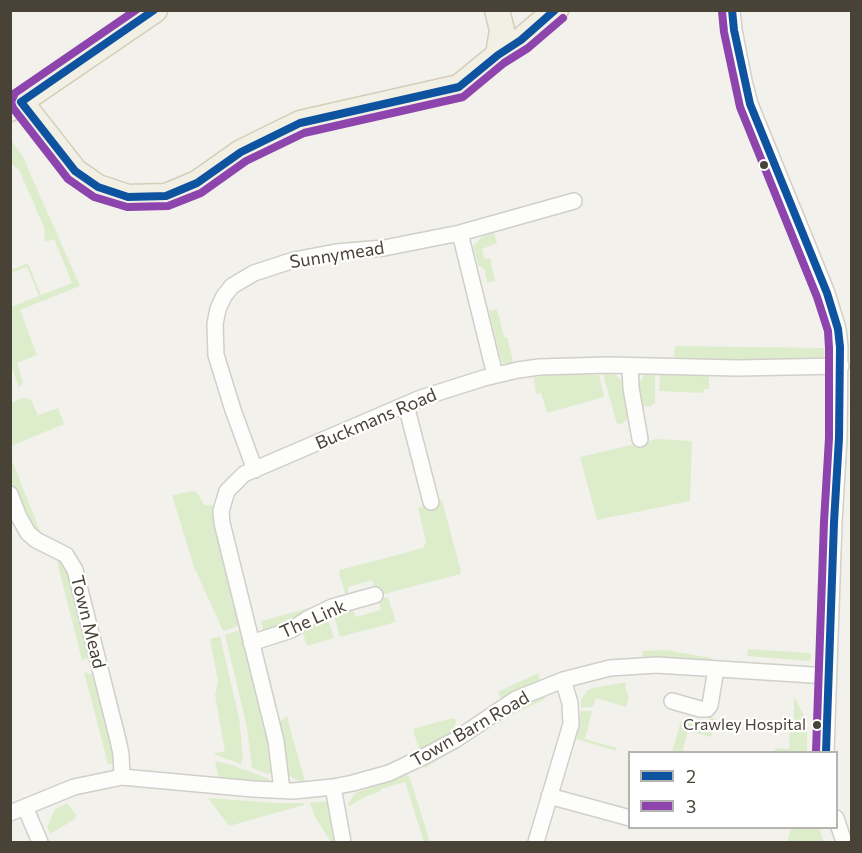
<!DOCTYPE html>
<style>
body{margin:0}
#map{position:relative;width:862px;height:853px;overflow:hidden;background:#f2f1ec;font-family:Commissioner,sans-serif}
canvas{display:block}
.frame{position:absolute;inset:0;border:12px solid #494337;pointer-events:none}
.legend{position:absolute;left:628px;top:751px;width:210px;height:78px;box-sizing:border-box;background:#fff;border:2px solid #b6b4af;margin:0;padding:8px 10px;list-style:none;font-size:18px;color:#494337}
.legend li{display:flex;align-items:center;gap:12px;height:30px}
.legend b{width:30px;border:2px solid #b6b4af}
</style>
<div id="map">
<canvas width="862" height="853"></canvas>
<div class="frame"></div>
<ul class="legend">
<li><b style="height:8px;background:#0e539f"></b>2</li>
<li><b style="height:8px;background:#8e44ad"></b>3</li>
</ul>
</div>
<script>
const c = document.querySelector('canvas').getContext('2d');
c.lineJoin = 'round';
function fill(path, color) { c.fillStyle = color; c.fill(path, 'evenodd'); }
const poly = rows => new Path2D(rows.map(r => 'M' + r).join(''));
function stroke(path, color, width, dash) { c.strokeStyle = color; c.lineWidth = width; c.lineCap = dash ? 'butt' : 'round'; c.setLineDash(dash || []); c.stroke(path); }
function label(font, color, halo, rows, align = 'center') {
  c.font = font + ' Commissioner,sans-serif'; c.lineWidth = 4.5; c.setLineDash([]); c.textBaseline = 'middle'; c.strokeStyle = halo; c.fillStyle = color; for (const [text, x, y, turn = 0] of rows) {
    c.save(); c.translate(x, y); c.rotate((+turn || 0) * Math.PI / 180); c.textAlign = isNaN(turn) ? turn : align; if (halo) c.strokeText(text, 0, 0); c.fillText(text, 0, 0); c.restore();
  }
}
const green = poly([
 [11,140,22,155,80,286,20,310,37,355,17,363,23,382,19,388,11,365,11,307,39,296,27,267,11,273,11,270,28,263,41,295,72,283,54,239,45,242,44,227,19,170,11,163],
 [494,233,497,243,482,249,485,259,490,258,495,281,487,283,485,270,478,265,473,246,482,237],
 [497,309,504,337,507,337,513,361,512,364,503,363,501,360,489,311],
 [675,346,824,348,825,362,678,360,674,357],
 [566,374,599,375,604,397,547,413,541,393,536,394,534,377],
 [603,374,616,375,624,383,629,417,623,423,617,424],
 [644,375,655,375,655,403,651,406,640,407,637,380,641,381],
 [660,375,709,376,709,389,704,389,703,393,659,391],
 [23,398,31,400,38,415,58,408,64,424,11,446,11,403],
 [657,439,692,441,690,501,597,520,580,457],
 [10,456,42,536,36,533,27,521,11,481],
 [194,491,199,495,204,505,218,506,242,625,223,631,194,567,172,495],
 [442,500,461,572,460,574,377,596,372,580,348,587,348,593,346,597,339,572,340,570,423,548,426,542,418,508],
 [55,554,66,560,93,657,82,660],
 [388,597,396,622,340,637,333,612,347,608,352,610,356,617,381,610,378,599],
 [316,606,318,608,306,615,264,635,261,621],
 [327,617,334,638,307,646,302,630],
 [245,628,276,772,268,774,252,768,247,727,225,635],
 [220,636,239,718,243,757,241,764,213,754,225,751,215,695,218,682,210,639],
 [748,649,811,653,810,661,747,656],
 [666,650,711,658,711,663,643,658,642,651],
 [84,672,93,675,97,678,116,764,108,764],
 [538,673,541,683,503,702,498,692],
 [626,682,625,688,629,697,626,707,596,698,593,707,581,708,581,700,587,691,593,688],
 [543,694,545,699,509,716,425,768,422,764,502,713],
 [794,697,807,721,807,752,775,752,775,748,789,749,790,727,794,727],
 [581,711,592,711,585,739,617,748,616,751,576,739],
 [287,716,294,743,305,781,301,782,289,776,278,723],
 [710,717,716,719,711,737,688,731,682,752,672,752,681,721,706,728],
 [452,718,456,720,454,730,419,750,413,729],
 [215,761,229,764,272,780,265,782,219,781],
 [408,775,412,784,430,842,424,842,405,782,381,789,381,791,367,796,349,806,348,804,355,793],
 [208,798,276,803,304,803,304,805,229,826],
 [329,801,337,842,331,842,315,817,310,803],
 [67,803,76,815,75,819,50,834,47,827,55,809],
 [791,828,819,828,824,842,787,842]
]);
const minor = poly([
 [732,10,734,30,744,81,750,104,827,293,838,329,840,347,839,438,834,522,826,752],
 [460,233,495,375],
 [630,366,631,388,640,439],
 [406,405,431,502],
 [255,470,233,410,216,355,215,324,218,309,224,296,232,286,254,273,294,260,336,252,384,248,460,233,574,201],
 [10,494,19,517,28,533,36,540,66,555,75,570,118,740,121,754,122,777],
 [251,643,291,630,309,618,332,607,375,595],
 [672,701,700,709,707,709,710,705,716,669],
 [333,787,343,842],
 [282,790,276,741,222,523,221,511,227,491,244,474,421,398,484,378,518,370,539,367,609,365,737,368,841,366],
 [549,796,630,818],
 [25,807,40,842],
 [10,813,74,787,122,777,253,789,293,791,333,787,353,783,389,773,425,756,455,740,516,699,563,680,610,668,657,665,828,676],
 [836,818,844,842],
 [536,842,571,724,570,703,563,680]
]);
const primary = poly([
 [497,10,502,30,498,55],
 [21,102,75,171,98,187,128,197,166,196,197,183,241,152,300,123,459,87,498,55,521,40,556,10],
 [10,109,155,10]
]);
const bus1 = poly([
 [732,10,734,30,750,104,827,293,838,329,840,347,839,438,834,522,826,752],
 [21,102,75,171,98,187,128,197,166,196,197,183,241,152,300,123,459,87,498,55,521,40,555,10],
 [21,102,154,10]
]);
const bus2 = poly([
 [136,10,15,93,11,102,13,108,68,179,94,197,127,207,168,206,201,193,246,161,304,133,463,97,504,63,528,48,563,18],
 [722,11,724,32,740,107,817,297,828,331,829,348,829,438,824,522,816,752]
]);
const markers = [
 [764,165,5,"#494337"],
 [817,725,5,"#494337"]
];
const busNames = [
 ["Crawley Hospital",806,725]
];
const streetNames = [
 ["Sunnymead",337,255,-9],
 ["Buckmans Road",376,419,-23],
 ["The Link",313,619,-24],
 ["Town Mead",88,622,76],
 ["Town Barn Road",470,729,-30]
];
fill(green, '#ddedcc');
stroke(minor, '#d0cfca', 18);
stroke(primary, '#d4ceb9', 27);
stroke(minor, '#fdfdfc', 15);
stroke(primary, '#f2efe4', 24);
stroke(bus1, '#0e539f', 8);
stroke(bus2, '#8e44ad', 8);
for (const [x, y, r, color] of markers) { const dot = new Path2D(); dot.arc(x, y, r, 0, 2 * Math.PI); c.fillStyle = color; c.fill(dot); stroke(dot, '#fff', 2); }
label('16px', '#494337', '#fff', busNames, 'right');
label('18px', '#494337', '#fff', streetNames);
</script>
